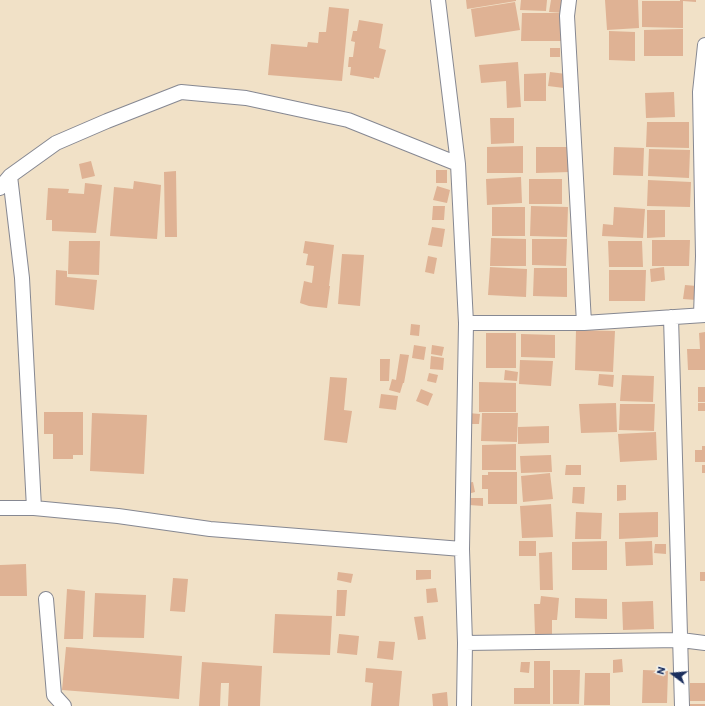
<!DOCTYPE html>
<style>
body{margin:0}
#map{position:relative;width:705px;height:706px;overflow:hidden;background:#f1e1c7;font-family:Itim,sans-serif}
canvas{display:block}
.north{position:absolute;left:653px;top:654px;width:40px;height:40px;-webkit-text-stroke:3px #f6f6f2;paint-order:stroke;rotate:286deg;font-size:11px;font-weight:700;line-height:16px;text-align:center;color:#1b2f5e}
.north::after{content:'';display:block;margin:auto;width:14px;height:18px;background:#1b2f5e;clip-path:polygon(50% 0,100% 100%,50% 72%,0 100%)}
</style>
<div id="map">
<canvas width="705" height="706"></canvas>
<div class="north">N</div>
</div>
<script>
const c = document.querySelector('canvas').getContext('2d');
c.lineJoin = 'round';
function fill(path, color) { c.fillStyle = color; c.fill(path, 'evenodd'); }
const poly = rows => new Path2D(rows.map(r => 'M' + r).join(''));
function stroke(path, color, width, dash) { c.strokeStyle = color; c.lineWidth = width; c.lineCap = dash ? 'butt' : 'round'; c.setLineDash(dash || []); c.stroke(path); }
const building = poly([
 [466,0,516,0,516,1,467,9],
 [521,0,547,0,546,11,520,10],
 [551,0,565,0,564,13,549,12],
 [605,0,638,0,639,28,607,30],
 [680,0,696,0,696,2,683,1,683,28,642,27,642,1,680,1],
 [515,2,520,30,475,37,471,9],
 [329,7,349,9,342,81,268,75,271,44,307,47,308,42,318,43,319,32,326,32],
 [522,13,561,13,561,41,521,41],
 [359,20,383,24,379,48,386,50,379,78,374,77,374,79,350,75,351,67,348,67,349,57,353,57,355,42,351,41,353,31,357,31],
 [683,29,683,56,644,56,644,30],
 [609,31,635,32,635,61,609,60],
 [550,48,560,48,560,57,550,57],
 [518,62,521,107,507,108,506,81,481,83,479,65],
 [550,72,566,74,564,88,548,86],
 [546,73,546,101,524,101,524,74],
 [674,92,675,117,646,118,645,93],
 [490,118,514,118,514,143,491,144],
 [647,122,689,122,689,148,646,147],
 [523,146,523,173,487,173,487,147],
 [536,147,569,147,570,172,536,173],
 [614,147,644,148,643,176,613,175],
 [649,149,690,150,689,178,648,176],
 [91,161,95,176,82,179,79,164],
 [436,170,447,170,447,183,436,183],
 [176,171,177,237,165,237,164,172],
 [521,177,522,203,487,205,486,179],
 [529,179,562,179,562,204,529,204],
 [648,180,691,182,690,207,647,206],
 [134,181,161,185,157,239,110,236,114,187,133,189],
 [85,183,102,185,96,233,52,231,52,220,46,220,48,188,69,189,68,193,84,194],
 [437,186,450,190,447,203,433,200],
 [433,206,445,206,444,220,432,220],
 [531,206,568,207,567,237,530,236],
 [492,207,525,207,525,236,492,236],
 [614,207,645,209,643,238,602,236,603,224,613,225],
 [647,210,665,210,665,237,647,238],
 [432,227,445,229,442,247,428,245],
 [491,238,526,239,526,266,490,266],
 [532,239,567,239,566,266,532,265],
 [652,240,690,240,689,266,652,266],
 [69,241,100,241,99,275,68,274],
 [305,241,334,245,329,286,330,286,327,308,309,306,300,303,304,281,312,283,314,266,306,265,308,254,303,253],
 [608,241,642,241,643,267,609,267],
 [342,254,364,255,360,306,338,304],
 [428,256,437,258,434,274,425,272],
 [490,267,527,269,526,297,488,295],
 [664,267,665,280,651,282,650,269],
 [534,268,567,268,567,297,533,296],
 [56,270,67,271,67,277,97,280,94,310,55,305],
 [609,270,646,270,645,301,609,301],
 [685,285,697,286,696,300,683,299],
 [411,324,420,325,419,336,410,335],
 [576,330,615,331,613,372,575,370],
 [705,332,705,370,688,370,687,349,700,349,699,333],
 [486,333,516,333,516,368,486,368],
 [521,334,555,335,555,358,521,357],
 [414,345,426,347,424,360,412,358],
 [432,345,444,347,442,356,431,354],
 [400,354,409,355,404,383,403,383,400,393,389,390,392,379,396,380],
 [431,356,444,358,443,370,430,369],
 [380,359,390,359,389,381,380,381],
 [520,360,553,361,551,386,519,384],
 [505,370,518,372,517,381,504,380],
 [429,373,438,375,436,383,427,381],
 [599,374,614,375,613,387,598,385],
 [622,375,654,376,653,402,620,401],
 [330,377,347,378,344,410,352,411,347,443,324,440],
 [479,382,516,383,516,412,479,412],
 [698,387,705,387,705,402,698,402],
 [421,389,433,394,428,406,416,401],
 [381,394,398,396,396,410,379,408],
 [616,403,617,432,581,433,579,404],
 [698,403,705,403,705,411,698,411],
 [620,404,655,404,654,431,619,430],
 [44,412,83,412,83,455,73,455,73,459,53,459,53,434,44,434],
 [92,413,147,415,144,474,90,471],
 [468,413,480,414,479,424,467,424],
 [482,413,518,413,517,442,481,441],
 [549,426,549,443,518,444,518,427],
 [656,432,657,460,620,462,618,434],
 [516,444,516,470,482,470,482,445],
 [702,446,705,446,705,462,695,462,695,450,702,450],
 [551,455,552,472,521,473,520,456],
 [566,465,581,465,581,475,565,475],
 [702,465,705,465,705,473,702,473],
 [488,472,517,472,517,504,488,504,488,489,482,489,482,475,488,475],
 [550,473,553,499,523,502,521,476],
 [473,482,475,492,468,494,466,483],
 [617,485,626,485,626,500,617,501],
 [573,487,585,487,584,504,572,503],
 [470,498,483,498,483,506,469,505],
 [551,504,553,537,522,538,520,506],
 [576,512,602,513,601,539,575,539],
 [658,512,658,537,619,539,619,513],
 [519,541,536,541,536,556,519,556],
 [607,541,607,570,572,570,572,542],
 [652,541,653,565,626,566,625,542],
 [655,544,666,544,666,554,654,553],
 [552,552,553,590,540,590,539,553],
 [26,564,27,596,0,596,0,565],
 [416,570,431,570,431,579,416,580],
 [338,572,353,574,351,583,337,580],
 [700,572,705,572,705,581,700,581],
 [173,578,188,579,185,612,170,611],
 [436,588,438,602,427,603,426,589],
 [67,589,85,591,83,639,64,639],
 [337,590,347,590,345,616,336,616],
 [95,593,146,595,144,638,93,637],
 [541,596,559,598,557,620,552,620,552,634,535,635,534,604,540,604],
 [575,598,607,599,607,619,575,618],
 [653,601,654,629,623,630,622,602],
 [275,614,332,616,330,655,273,653],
 [423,616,426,639,418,640,414,617],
 [339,634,359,636,357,655,337,653],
 [379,641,395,642,393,660,377,658],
 [66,647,182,656,179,699,62,690],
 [622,659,623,672,613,673,613,660],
 [534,661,550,661,550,704,514,704,514,688,534,688],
 [202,662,262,666,260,706,228,706,229,683,221,683,220,706,199,706],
 [521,662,530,662,529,673,520,672],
 [366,668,402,671,399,706,371,706,373,683,365,682],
 [553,670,580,670,579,704,553,704],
 [643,670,668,671,667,703,642,703],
 [585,673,610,673,610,705,584,705],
 [690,683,705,683,705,701,690,701],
 [447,692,448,706,433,706,432,694],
 [689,704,705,704,705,706,689,706]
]);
const minor = poly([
 [438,0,458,164,466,323,462,549],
 [569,0,567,16,584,323],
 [10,176,22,278,34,508],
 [0,188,10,176,56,143,107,121,181,92,246,98,348,120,458,164],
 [701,315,703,256,700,92,705,45],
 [671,317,682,706],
 [466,323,584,323,705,315],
 [0,508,34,508,118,516,210,529,462,549,465,643,464,706],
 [46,599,54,695,64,706],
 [465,643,681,640,705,643]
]);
fill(building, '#dfb294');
stroke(minor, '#868892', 16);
stroke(minor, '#fff', 14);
</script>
